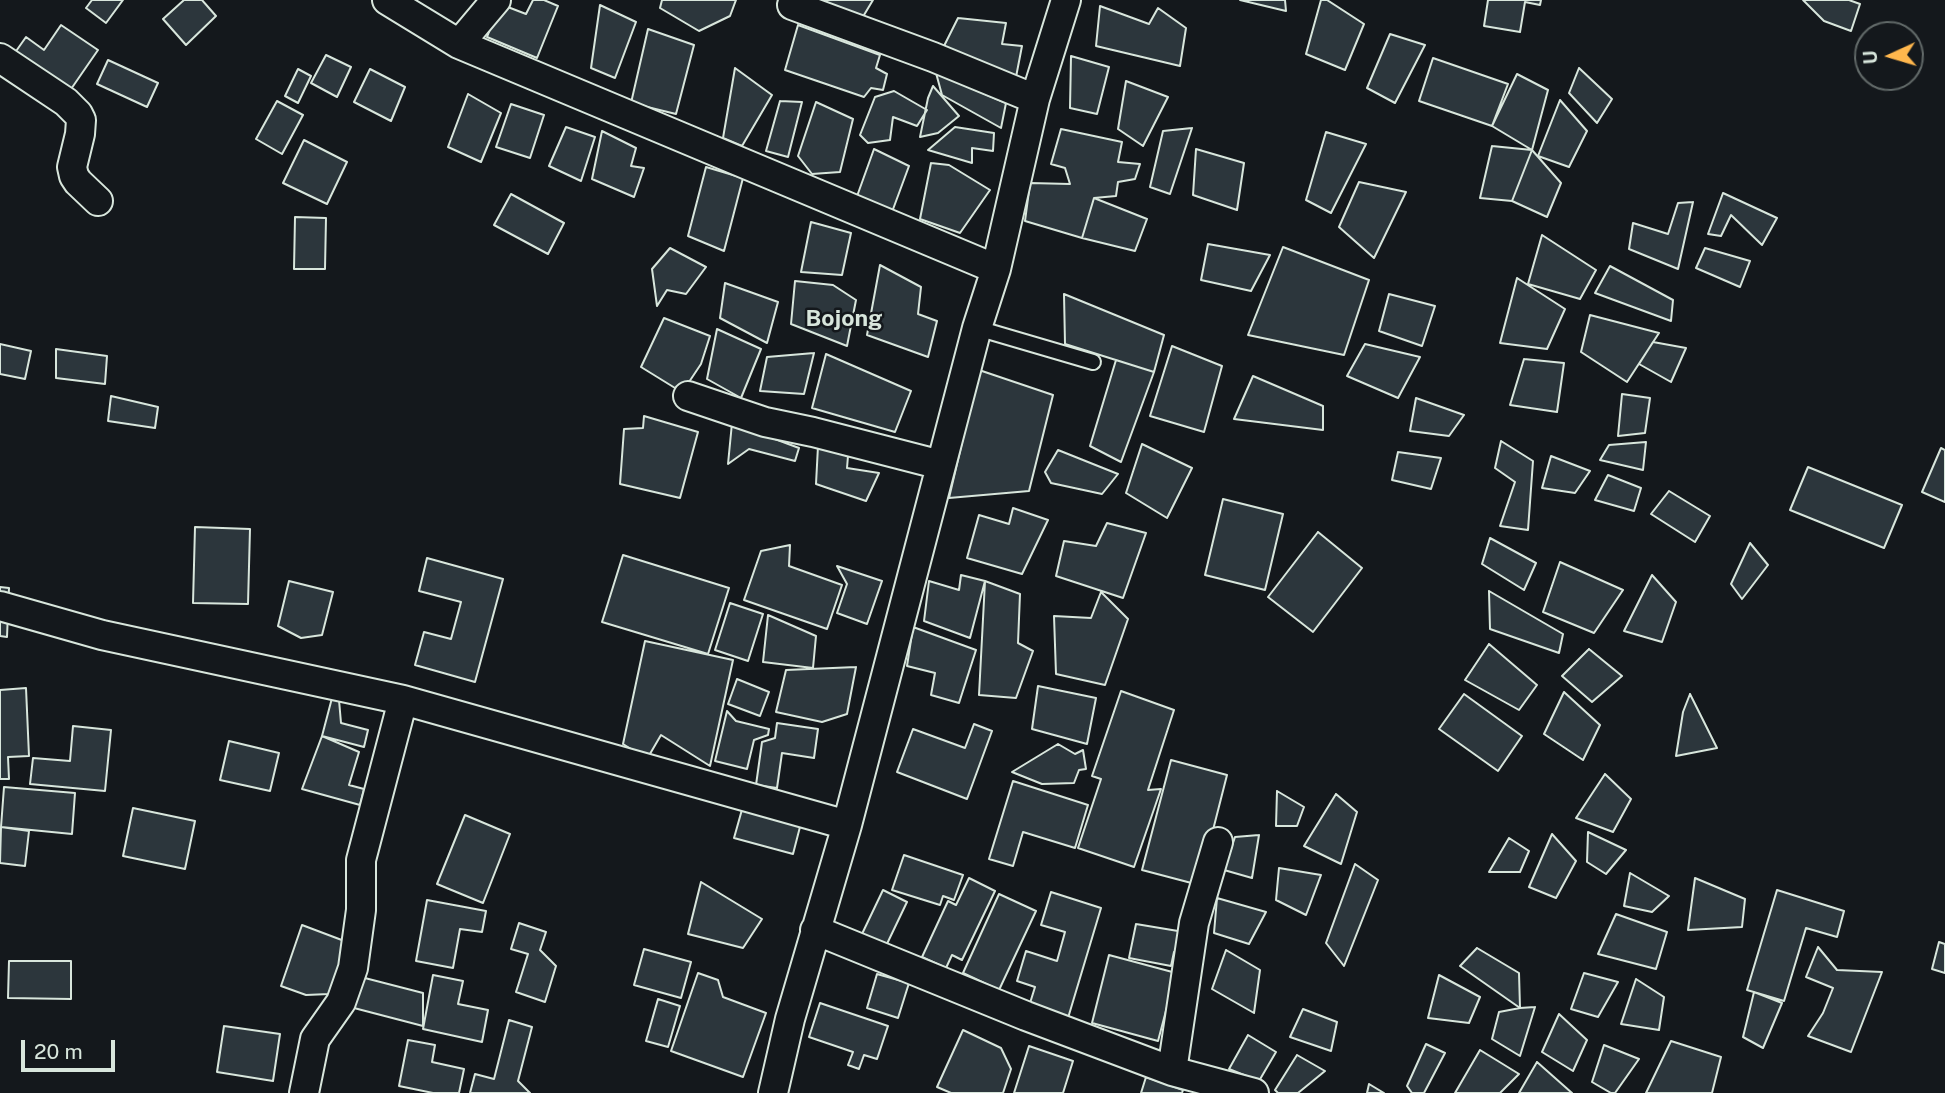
<!DOCTYPE html>
<style>
body{margin:0}
#map{position:relative;width:1945px;height:1093px;overflow:hidden;background:#14181c;font-family:"Public Sans",sans-serif}
canvas{display:block}
.north{position:absolute;left:1854px;top:21px;width:70px;height:70px;box-sizing:border-box;background:#14181c;border:2px solid #626a69;border-radius:50%;rotate:266deg;font-size:19px;font-weight:700;line-height:28px;text-align:center;color:#d8e6dc}
.north::after{content:'';display:block;margin:auto;width:24px;height:32px;background:#ffb74d;clip-path:polygon(50% 0,100% 100%,50% 72%,0 100%)}
.scale{position:absolute;left:21px;top:1040px;width:94px;height:32px;box-sizing:border-box;border:4px solid #d8e6dc;border-top:0;padding-left:9px;font-size:21px;line-height:24px;white-space:nowrap;color:#d8e6dc;-webkit-text-stroke:5px #14181c;paint-order:stroke}
</style>
<div id="map">
<canvas width="1945" height="1093"></canvas>
<div class="north">U</div>
<div class="scale">20 m</div>
</div>
<script>
const c = document.querySelector('canvas').getContext('2d');
c.lineJoin = 'round';
function fill(path, color) { c.fillStyle = color; c.fill(path, 'evenodd'); }
const poly = rows => new Path2D(rows.map(r => 'M' + r).join(''));
function stroke(path, color, width, dash) { c.strokeStyle = color; c.lineWidth = width; c.lineCap = dash ? 'butt' : 'round'; c.setLineDash(dash || []); c.stroke(path); }
function label(font, color, halo, rows, align = 'center') {
  c.font = font + ' "Public Sans",sans-serif'; c.lineWidth = 5; c.setLineDash([]); c.textBaseline = 'middle'; c.strokeStyle = halo; c.fillStyle = color; for (const [text, x, y, turn = 0] of rows) {
    c.save(); c.translate(x, y); c.rotate((+turn || 0) * Math.PI / 180); c.textAlign = isNaN(turn) ? turn : align; if (halo) c.strokeText(text, 0, 0); c.fillText(text, 0, 0); c.restore();
  }
}
const building = poly([
 [92,0,123,0,106,23,86,8,92,0],
 [184,0,202,0,216,16,186,45,163,19,184,0],
 [533,0,544,0,558,6,537,58,487,37,500,4,526,14,533,0],
 [662,0,736,0,730,16,699,31,660,8,662,0],
 [814,0,873,0,861,20,814,0],
 [1240,0,1285,0,1286,11,1240,0],
 [1321,0,1327,0,1364,24,1345,70,1306,54,1321,0],
 [1488,0,1541,0,1540,5,1525,2,1520,32,1484,26,1488,0],
 [1803,0,1849,0,1860,4,1851,31,1824,21,1803,0],
 [600,5,636,22,615,78,591,68,600,5],
 [1100,6,1149,24,1158,8,1186,28,1180,66,1096,46,1100,6],
 [958,18,1006,23,1002,44,1022,46,1016,77,943,48,958,18],
 [61,25,98,50,69,92,14,54,26,37,44,50,61,25],
 [798,25,880,55,876,68,887,74,883,90,871,88,864,97,785,70,798,25],
 [648,29,694,45,676,114,631,103,648,29],
 [1390,34,1425,45,1395,103,1367,88,1390,34],
 [326,55,351,67,337,97,311,83,326,55],
 [1071,56,1109,67,1097,114,1070,108,1071,56],
 [1433,58,1508,84,1492,126,1419,101,1433,58],
 [108,60,158,83,147,107,97,84,108,60],
 [735,68,772,95,742,146,723,138,735,68],
 [1579,68,1612,99,1597,123,1569,93,1579,68],
 [298,69,311,76,298,103,285,96,298,69],
 [370,69,405,87,391,121,354,102,370,69],
 [936,73,1006,103,1001,128,942,95,936,73],
 [1517,74,1548,90,1532,150,1492,126,1517,74],
 [1126,81,1168,97,1143,146,1118,129,1126,81],
 [933,86,959,116,938,133,920,137,928,98,933,86],
 [894,91,927,110,917,126,893,117,890,140,868,143,860,135,875,97,894,91],
 [468,94,501,113,481,162,448,147,468,94],
 [1560,100,1587,131,1569,167,1538,156,1560,100],
 [277,101,303,115,282,154,256,139,277,101],
 [780,101,802,102,788,157,766,151,780,101],
 [816,102,853,119,840,172,812,174,798,156,816,102],
 [511,104,544,115,530,158,496,147,511,104],
 [566,127,595,137,581,181,549,166,566,127],
 [955,127,994,133,993,151,972,148,972,163,928,150,955,127],
 [1192,128,1170,194,1150,187,1163,131,1192,128],
 [1061,129,1122,142,1118,162,1140,164,1135,179,1118,182,1116,196,1094,198,1082,238,1025,221,1030,183,1070,184,1065,168,1051,164,1061,129],
 [602,131,636,148,631,166,644,168,634,197,592,179,602,131],
 [1326,132,1366,144,1331,213,1306,200,1326,132],
 [304,140,347,162,327,204,283,183,304,140],
 [1492,146,1532,150,1512,201,1480,198,1492,146],
 [874,149,909,166,892,212,856,199,874,149],
 [1196,149,1244,163,1237,210,1193,195,1196,149],
 [1532,150,1561,183,1547,217,1512,201,1532,150],
 [931,163,949,165,990,190,960,233,920,219,931,163],
 [706,167,743,178,724,251,688,236,706,167],
 [1359,182,1406,192,1374,258,1339,227,1359,182],
 [1723,193,1777,218,1762,245,1731,215,1721,236,1708,234,1723,193],
 [511,194,564,223,548,254,494,225,511,194],
 [1094,198,1147,219,1135,251,1082,238,1094,198],
 [1693,202,1678,269,1629,249,1633,223,1668,234,1678,203,1693,202],
 [295,217,326,218,325,269,294,269,295,217],
 [811,222,851,233,842,275,801,272,811,222],
 [1542,235,1596,270,1580,299,1528,284,1542,235],
 [1208,244,1270,255,1251,291,1201,280,1208,244],
 [1283,247,1369,280,1344,355,1248,335,1283,247],
 [670,248,706,267,686,294,667,290,657,306,652,269,670,248],
 [1705,248,1750,261,1740,287,1696,268,1705,248],
 [880,265,921,287,918,314,937,321,928,357,867,335,880,265],
 [1610,266,1673,300,1671,321,1595,293,1610,266],
 [1517,278,1565,309,1547,349,1500,343,1517,278],
 [795,281,833,285,856,300,847,346,791,324,795,281],
 [725,283,778,302,767,343,720,318,725,283],
 [1064,294,1164,335,1154,372,1065,344,1064,294],
 [1389,294,1435,306,1422,346,1379,331,1389,294],
 [1590,315,1659,333,1627,382,1581,352,1590,315],
 [664,318,710,336,701,364,687,385,688,396,641,367,664,318],
 [717,329,761,349,741,398,707,379,717,329],
 [1653,342,1686,348,1671,382,1639,364,1653,342],
 [0,344,31,351,25,379,0,374,0,344],
 [1365,344,1420,357,1398,398,1347,376,1365,344],
 [1172,346,1222,366,1204,432,1150,416,1172,346],
 [56,349,107,356,105,384,56,378,56,349],
 [814,353,804,394,760,391,767,357,814,353],
 [826,354,911,391,895,432,812,408,826,354],
 [1524,359,1564,363,1557,412,1510,405,1524,359],
 [1116,360,1154,372,1121,462,1090,446,1116,360],
 [979,370,1053,395,1029,491,949,498,979,370],
 [1253,376,1323,406,1323,430,1234,419,1253,376],
 [1622,394,1650,398,1645,433,1618,436,1622,394],
 [111,396,158,407,155,428,108,421,111,396],
 [1416,398,1464,415,1449,436,1410,431,1416,398],
 [644,416,698,432,680,498,620,484,624,429,643,428,644,416],
 [732,423,799,448,795,461,749,449,728,464,732,423],
 [1501,441,1533,461,1528,530,1500,526,1515,482,1495,468,1501,441],
 [1646,442,1643,470,1600,460,1609,445,1646,442],
 [1142,444,1192,468,1167,518,1126,493,1142,444],
 [818,446,848,456,847,468,879,473,866,501,816,484,818,446],
 [1941,448,1945,450,1945,502,1922,492,1941,448],
 [1058,450,1118,474,1102,494,1051,483,1045,472,1058,450],
 [1398,452,1441,458,1431,489,1392,480,1398,452],
 [1551,456,1590,471,1575,493,1542,488,1551,456],
 [1808,467,1902,505,1884,548,1790,510,1808,467],
 [1608,475,1641,488,1634,511,1595,500,1608,475],
 [1669,491,1710,516,1695,542,1651,514,1669,491],
 [1223,499,1283,514,1265,590,1205,575,1223,499],
 [1013,508,1048,520,1022,574,967,558,979,515,1009,524,1013,508],
 [1107,523,1146,533,1123,598,1056,576,1064,541,1096,546,1107,523],
 [195,527,250,529,248,604,193,603,195,527],
 [1318,532,1362,568,1313,632,1268,597,1318,532],
 [1490,538,1536,563,1524,590,1482,564,1490,538],
 [1750,543,1768,565,1742,599,1731,584,1750,543],
 [790,545,789,566,842,585,827,629,744,600,761,551,790,545],
 [623,555,729,588,708,654,602,622,623,555],
 [427,558,503,579,475,682,415,665,424,632,451,639,461,602,419,591,427,558],
 [1560,562,1623,590,1594,633,1543,612,1560,562],
 [837,566,882,581,867,624,837,613,847,584,837,566],
 [961,575,985,581,970,638,924,621,929,581,959,590,961,575],
 [1652,575,1676,602,1662,642,1624,631,1652,575],
 [289,581,333,592,322,635,301,638,278,626,289,581],
 [985,581,1020,594,1018,643,1033,651,1016,698,979,695,985,581],
 [0,587,9,588,7,637,0,636,0,587],
 [1489,591,1563,634,1559,653,1490,629,1489,591],
 [1101,592,1128,619,1105,685,1056,674,1054,616,1091,618,1101,592],
 [730,603,763,614,748,661,715,650,730,603],
 [768,615,816,636,813,668,763,662,768,615],
 [913,627,976,650,959,703,931,695,935,673,907,666,913,627],
 [645,641,733,660,710,766,661,735,647,759,623,744,645,641],
 [1489,644,1537,685,1519,710,1465,680,1489,644],
 [1589,649,1622,676,1592,702,1562,676,1589,649],
 [856,667,847,714,822,722,776,712,786,670,856,667],
 [737,679,769,692,760,716,728,704,737,679],
 [1038,686,1096,698,1087,744,1032,729,1038,686],
 [26,688,29,756,8,757,9,779,0,779,0,690,26,688],
 [1121,691,1174,710,1148,790,1161,789,1134,867,1078,848,1101,779,1092,776,1121,691],
 [1564,692,1600,725,1583,760,1544,734,1564,692],
 [1464,694,1522,736,1498,771,1439,729,1464,694],
 [1690,694,1717,748,1676,756,1683,712,1690,694],
 [332,698,339,700,341,723,368,730,364,747,322,736,332,698],
 [727,711,736,721,769,729,768,735,754,740,747,769,715,761,727,711],
 [777,723,818,729,814,758,782,753,777,788,756,785,762,742,775,738,777,723],
 [974,724,992,731,967,799,897,772,913,729,965,748,974,724],
 [73,726,111,730,105,791,30,784,33,758,70,761,73,726],
 [322,736,359,752,349,785,364,789,360,805,302,789,322,736],
 [229,741,279,753,270,791,220,780,229,741],
 [1058,744,1075,754,1083,750,1086,769,1079,770,1074,783,1042,784,1012,772,1058,744],
 [1171,760,1227,775,1199,885,1142,870,1171,760],
 [1605,774,1631,799,1613,832,1576,818,1605,774],
 [1013,781,1088,805,1075,848,1023,832,1013,866,989,859,1013,781],
 [4,787,75,793,72,834,1,827,4,787],
 [1277,791,1304,807,1297,826,1276,826,1277,791],
 [1336,794,1357,812,1341,864,1304,846,1336,794],
 [743,806,801,823,793,854,734,838,743,806],
 [133,808,195,821,185,869,123,856,133,808],
 [465,815,510,834,483,903,437,884,465,815],
 [1,827,29,831,25,866,0,863,1,827],
 [1588,832,1626,850,1606,874,1587,862,1588,832],
 [1552,834,1576,861,1556,898,1529,887,1552,834],
 [1259,835,1252,878,1224,870,1235,837,1259,835],
 [1509,838,1529,851,1520,872,1489,872,1509,838],
 [904,855,963,875,954,900,943,896,940,905,892,890,904,855],
 [1355,864,1378,880,1344,966,1326,943,1355,864],
 [1279,868,1321,875,1306,915,1276,900,1279,868],
 [1630,873,1669,896,1652,912,1624,906,1630,873],
 [969,878,995,891,962,960,952,955,946,968,922,957,948,901,956,905,969,878],
 [1695,878,1745,899,1742,927,1688,930,1695,878],
 [701,882,762,919,743,948,688,934,701,882],
 [883,890,907,902,885,948,861,936,883,890],
 [1777,890,1844,911,1837,937,1806,928,1784,1001,1747,990,1777,890],
 [1051,892,1101,908,1065,1028,1026,1016,1035,987,1017,981,1026,951,1057,961,1065,932,1041,925,1051,892],
 [999,894,1036,911,999,990,963,973,999,894],
 [1217,898,1266,912,1249,944,1214,933,1217,898],
 [427,900,486,911,482,932,460,929,453,968,416,961,427,900],
 [1616,914,1667,932,1656,969,1598,954,1616,914],
 [519,923,546,932,540,950,556,966,545,1002,516,992,528,954,511,949,519,923],
 [1136,924,1184,932,1180,953,1174,952,1171,966,1129,958,1136,924],
 [302,925,347,942,329,994,306,995,281,986,302,925],
 [1939,942,1945,944,1945,973,1932,969,1939,942],
 [1818,947,1837,970,1882,972,1851,1052,1808,1036,1823,1013,1833,988,1806,977,1818,947],
 [1477,948,1519,973,1520,1008,1460,966,1477,948],
 [644,949,691,962,681,998,634,985,644,949],
 [1226,950,1260,970,1254,1013,1212,989,1226,950],
 [1109,955,1176,973,1158,1041,1092,1023,1109,955],
 [9,961,71,961,71,999,8,998,9,961],
 [698,973,718,980,723,997,766,1013,743,1077,671,1051,698,973],
 [1584,973,1618,982,1598,1017,1571,1009,1584,973],
 [877,974,909,983,898,1018,867,1008,877,974],
 [433,975,463,981,458,1004,488,1010,482,1042,423,1029,433,975],
 [1439,975,1480,997,1469,1023,1428,1018,1439,975],
 [361,977,423,993,423,1026,354,1008,361,977],
 [1636,979,1664,997,1659,1030,1621,1024,1636,979],
 [1754,992,1782,1003,1763,1048,1743,1037,1754,992],
 [658,999,680,1006,668,1047,646,1041,658,999],
 [820,1003,888,1026,877,1059,864,1055,859,1069,848,1065,853,1052,809,1037,820,1003],
 [1535,1007,1520,1056,1492,1039,1499,1012,1520,1008,1535,1007],
 [1303,1009,1337,1022,1331,1051,1290,1037,1303,1009],
 [1559,1014,1587,1040,1573,1071,1542,1052,1559,1014],
 [509,1020,532,1027,518,1081,530,1093,470,1093,475,1074,494,1079,509,1020],
 [224,1026,280,1034,273,1081,217,1072,224,1026],
 [963,1030,1001,1048,1011,1069,1003,1093,951,1093,937,1087,963,1030],
 [1248,1035,1276,1052,1259,1081,1229,1069,1248,1035],
 [408,1040,435,1045,432,1062,464,1069,459,1093,433,1093,399,1086,408,1040],
 [1671,1041,1721,1057,1712,1093,1646,1093,1671,1041],
 [1426,1044,1445,1053,1424,1093,1412,1093,1407,1086,1426,1044],
 [1604,1045,1639,1059,1615,1093,1611,1093,1592,1082,1604,1045],
 [1029,1046,1073,1061,1063,1093,1014,1093,1029,1046],
 [1480,1050,1519,1074,1500,1093,1455,1093,1480,1050],
 [1297,1055,1325,1071,1298,1093,1278,1093,1275,1090,1297,1055],
 [1537,1062,1572,1093,1519,1093,1537,1062],
 [1146,1077,1183,1090,1182,1093,1141,1093,1146,1077],
 [1369,1084,1384,1093,1367,1093,1369,1084]
]);
const service = poly([
 [977,328,1093,362]
]);
const minor = poly([
 [387,0,459,44,996,269],
 [792,5,933,57,1035,99],
 [459,44,496,0],
 [0,58,66,102,78,114,81,120,80,134,72,167,74,176,78,182,98,201],
 [688,396,765,422,813,432,941,465],
 [0,606,102,635,403,700,847,825],
 [815,930,1026,1016,1172,1071,1254,1093],
 [1172,1071,1194,923,1218,842],
 [304,1093,315,1039,341,1002,353,968,361,910,361,860,403,700],
 [773,1093,790,1019,847,825,977,328,996,269,1035,99,1066,0]
]);
const quarterNames = [
 ["Bojong",844,319]
];
fill(building, '#2c363c');
stroke(building, '#d8e6dc', 2);
stroke(service, '#d8e6dc', 18);
stroke(minor, '#d8e6dc', 32);
stroke(service, '#14181c', 14);
stroke(minor, '#14181c', 28);
label('bold 23px', '#d8e6dc', '#14181c', quarterNames);
</script>
